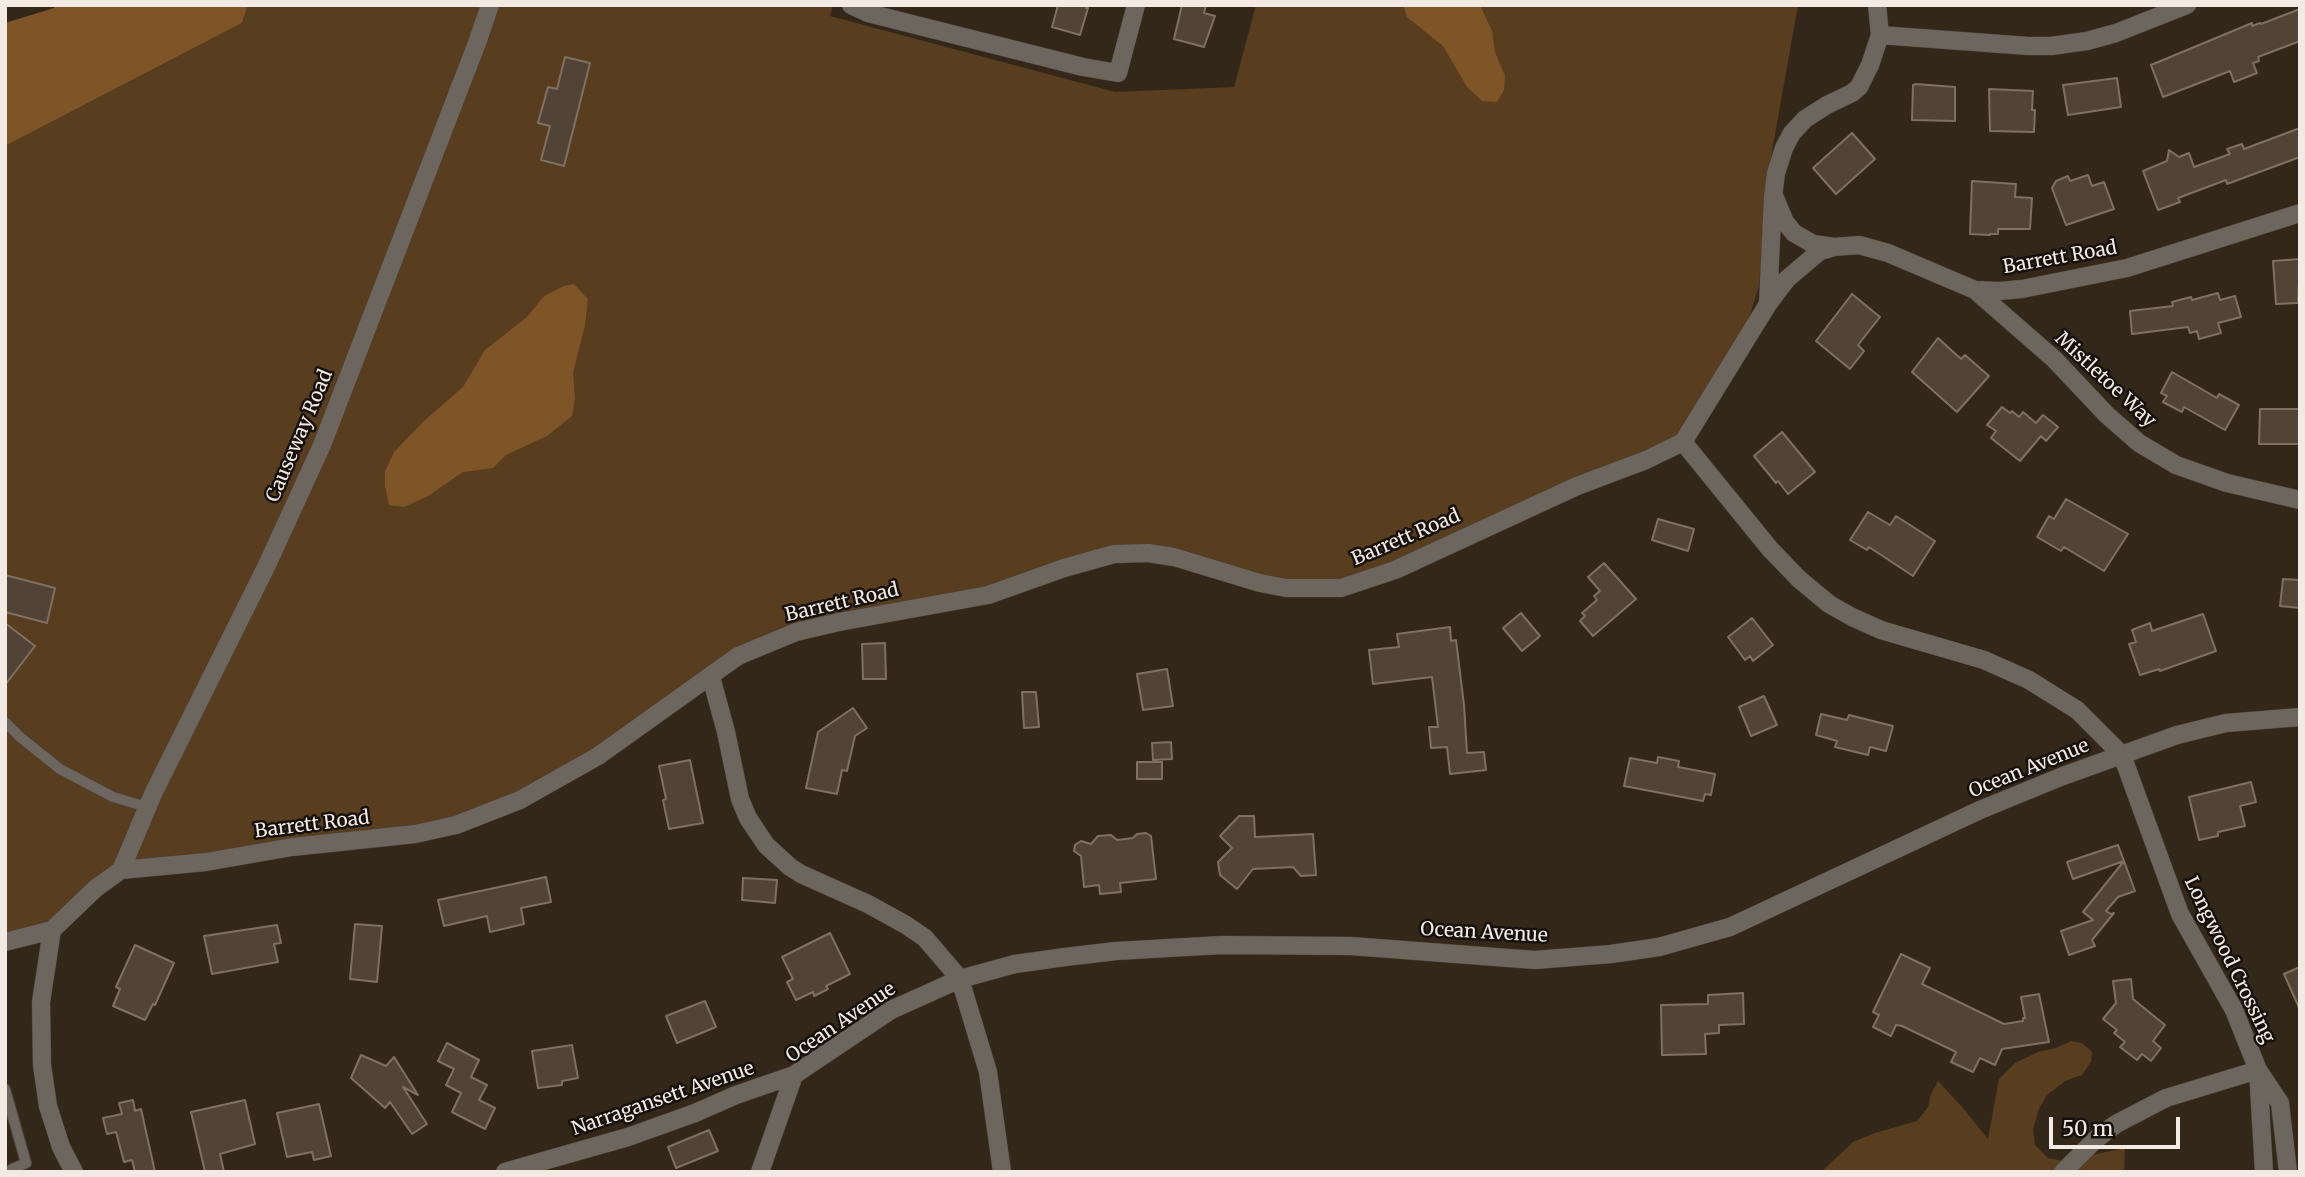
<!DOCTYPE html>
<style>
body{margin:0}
#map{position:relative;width:2305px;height:1177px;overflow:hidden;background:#33271a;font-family:Merriweather,serif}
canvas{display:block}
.frame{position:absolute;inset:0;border:7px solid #f3ebe3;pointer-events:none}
.scale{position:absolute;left:2049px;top:1117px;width:131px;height:32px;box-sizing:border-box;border:4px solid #f3ebe3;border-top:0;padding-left:9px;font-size:21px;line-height:24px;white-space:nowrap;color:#f3ebe3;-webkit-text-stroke:5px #16110c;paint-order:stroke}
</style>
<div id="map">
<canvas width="2305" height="1177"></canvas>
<div class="frame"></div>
<div class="scale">50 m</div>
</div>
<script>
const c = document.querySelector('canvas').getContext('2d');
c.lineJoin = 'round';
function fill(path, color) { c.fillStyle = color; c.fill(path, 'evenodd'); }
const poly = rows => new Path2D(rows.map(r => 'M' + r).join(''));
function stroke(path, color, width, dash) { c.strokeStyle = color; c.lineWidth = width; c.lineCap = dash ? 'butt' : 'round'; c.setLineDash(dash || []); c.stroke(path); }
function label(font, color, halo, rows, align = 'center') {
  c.font = font + ' Merriweather,serif'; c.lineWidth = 5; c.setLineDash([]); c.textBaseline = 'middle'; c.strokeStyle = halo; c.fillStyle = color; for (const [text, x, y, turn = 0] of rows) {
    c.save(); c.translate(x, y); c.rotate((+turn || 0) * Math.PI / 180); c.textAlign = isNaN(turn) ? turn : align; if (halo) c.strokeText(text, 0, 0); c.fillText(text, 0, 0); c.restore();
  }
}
const green = poly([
 [247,5,833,5,830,16,1115,92,1234,87,1256,5,1798,5,1771,157,1759,286,1736,359,1678,438,1341,588,1286,588,1148,553,766,644,574,770,456,825,119,869,49,927,5,936,5,146,242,23],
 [2071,1041,2082,1043,2092,1052,2091,1062,2082,1075,2065,1081,2047,1095,2039,1109,2033,1129,2035,1145,2048,1158,2063,1161,2125,1148,2124,1172,1821,1172,1853,1142,1875,1133,1917,1121,1928,1107,1931,1094,1938,1081,1963,1108,1988,1139,1999,1079,2015,1063,2038,1052,2056,1048]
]);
const water = poly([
 [55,5,247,5,247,7,242,23,5,146,5,23,54,8],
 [1403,5,1480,5,1492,31,1495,52,1505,76,1504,90,1497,102,1482,101,1467,87,1443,46,1407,17],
 [574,284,588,299,585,325,573,373,575,398,572,416,547,436,506,455,493,468,463,472,428,496,404,507,389,505,385,486,385,471,394,452,424,421,463,387,485,350,527,317,544,296,564,286]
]);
const building = poly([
 [1058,5,1086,5,1086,8,1088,8,1080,35,1052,27,1058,5],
 [1182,5,1206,5,1204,13,1215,16,1204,47,1174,39,1182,5],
 [2300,9,2300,41,2258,57,2259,61,2253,63,2257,73,2234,82,2230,71,2163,97,2151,65,2252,23,2252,26,2260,23,2261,24,2300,9],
 [565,57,590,63,564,166,541,160,550,126,538,123,548,87,557,89,565,57],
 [2117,78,2121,107,2068,115,2063,85,2117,78],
 [1916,84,1955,87,1955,121,1912,120,1913,85,1916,84],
 [1989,89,2033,91,2032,110,2035,110,2034,132,1990,131,1989,89],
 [2300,128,2300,157,2227,184,2226,180,2178,198,2180,202,2158,210,2143,171,2167,161,2169,150,2179,157,2189,153,2194,167,2230,154,2227,149,2242,144,2244,149,2300,128],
 [1852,133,1875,159,1836,194,1813,168,1852,133],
 [2088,175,2092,186,2104,182,2114,209,2066,225,2052,188,2056,181,2068,176,2070,181,2088,175],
 [1972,181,2016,184,2015,197,2032,198,2030,229,1998,229,1998,234,1990,234,1990,235,1970,234,1972,181],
 [2300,259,2298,303,2276,304,2273,261,2300,259],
 [2218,293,2220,300,2235,296,2241,317,2218,323,2221,333,2199,339,2197,331,2190,333,2188,327,2132,334,2130,311,2173,306,2172,302,2191,297,2192,300,2218,293],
 [1852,294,1880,317,1858,345,1864,351,1850,369,1816,341,1852,294],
 [1938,338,1961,359,1965,355,1989,376,1957,412,1912,372,1938,338],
 [2172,372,2217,398,2219,394,2239,405,2225,430,2184,407,2182,412,2163,402,2167,396,2161,393,2172,372],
 [2002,407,2010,413,2012,411,2019,417,2023,412,2036,423,2043,415,2058,427,2046,441,2041,436,2020,461,1991,438,1996,431,1987,425,2002,407],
 [2260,409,2300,409,2300,444,2259,444,2260,409],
 [1782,432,1815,472,1788,494,1778,481,1776,483,1754,456,1782,432],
 [2066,499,2128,534,2104,571,2064,547,2061,551,2037,537,2049,516,2054,519,2066,499],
 [1868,512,1890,525,1896,516,1935,541,1913,576,1869,547,1867,550,1850,540,1868,512],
 [1658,519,1694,529,1688,551,1652,540,1658,519],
 [1604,563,1636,599,1593,636,1580,621,1585,616,1582,613,1597,600,1594,596,1600,591,1588,577,1604,563],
 [5,575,55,588,47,623,5,612,5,575],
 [2283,579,2300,580,2300,608,2280,606,2283,579],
 [1521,613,1540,636,1522,651,1503,628,1521,613],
 [2203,614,2216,651,2160,671,2159,669,2140,675,2129,644,2136,642,2132,630,2150,623,2152,631,2203,614],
 [1752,618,1773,645,1753,661,1750,656,1745,660,1728,637,1752,618],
 [5,623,35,646,5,685,5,623],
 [1450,627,1451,641,1456,640,1464,705,1467,753,1484,752,1486,770,1450,774,1447,747,1431,748,1429,727,1438,727,1432,677,1373,684,1369,650,1399,647,1397,634,1450,627],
 [885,643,886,679,863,679,862,644,885,643],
 [1167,669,1173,706,1143,710,1137,674,1167,669],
 [1022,692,1036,692,1039,727,1024,728,1022,692],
 [1764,696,1777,725,1751,736,1739,707,1764,696],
 [853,708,867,728,855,736,847,771,842,770,837,794,806,788,818,732,853,708],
 [1821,714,1847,720,1849,715,1893,726,1886,751,1870,747,1868,755,1835,747,1837,741,1816,735,1821,714],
 [1171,742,1172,759,1153,760,1152,743,1171,742],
 [1658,757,1679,761,1678,767,1715,774,1711,795,1705,794,1703,801,1624,786,1630,758,1657,763,1658,757],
 [690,760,703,823,669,829,663,800,666,799,659,766,690,760],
 [1137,762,1162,762,1162,779,1137,779,1137,762],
 [2251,782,2256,802,2240,806,2245,826,2218,832,2218,836,2199,840,2189,797,2251,782],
 [1239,816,1254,816,1255,837,1313,834,1316,875,1301,876,1293,867,1253,869,1237,889,1220,875,1218,862,1232,848,1220,836,1239,816],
 [1146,833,1151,836,1156,879,1120,883,1121,892,1100,894,1099,885,1084,887,1081,856,1074,851,1075,845,1081,841,1091,844,1098,836,1111,835,1117,840,1133,838,1137,834,1146,833],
 [2118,845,2124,861,2073,879,2067,862,2118,845],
 [2124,861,2135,891,2118,897,2106,911,2111,914,2114,913,2092,940,2095,946,2069,955,2061,931,2093,920,2083,912,2124,861],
 [546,877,551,902,521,908,524,924,490,932,487,916,444,926,438,900,546,877],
 [743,878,777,880,775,903,742,900,743,878],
 [355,924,382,926,377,982,350,979,355,924],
 [277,925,281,943,274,944,278,962,212,974,204,936,277,925],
 [830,933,850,974,826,986,828,989,814,996,813,992,796,1000,787,982,793,979,782,957,830,933],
 [135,945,174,963,155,1005,153,1004,145,1020,113,1006,120,989,116,987,135,945],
 [1901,954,1930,968,1922,984,2004,1024,2023,1021,2023,1018,2025,1018,2021,997,2039,994,2049,1042,2002,1049,1995,1065,1980,1058,1973,1072,1951,1062,1956,1052,1902,1026,1896,1025,1891,1036,1873,1027,1879,1015,1873,1012,1901,954],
 [2300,967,2300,1010,2284,974,2300,967],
 [2131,979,2133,999,2165,1025,2153,1041,2161,1048,2151,1061,2142,1054,2137,1060,2120,1047,2125,1042,2114,1033,2117,1030,2103,1019,2116,1003,2113,981,2131,979],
 [1743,993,1744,1024,1719,1025,1719,1033,1705,1034,1706,1054,1662,1055,1661,1005,1708,1004,1708,995,1743,993],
 [705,1001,716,1027,677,1043,666,1016,705,1001],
 [447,1043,479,1060,471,1077,487,1085,479,1100,495,1108,485,1129,452,1112,461,1093,446,1085,454,1069,438,1061,447,1043],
 [572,1045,578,1078,562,1081,562,1085,538,1088,532,1051,572,1045],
 [361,1055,386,1066,394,1057,418,1095,403,1087,427,1124,412,1134,390,1102,385,1108,351,1078,361,1055],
 [133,1100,135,1111,141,1109,155,1172,135,1172,132,1160,124,1162,116,1132,107,1134,103,1118,122,1114,119,1103,133,1100],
 [245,1100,255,1144,220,1154,224,1172,205,1172,191,1112,245,1100],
 [319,1104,331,1156,314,1160,312,1152,287,1157,277,1113,319,1104],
 [709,1130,718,1151,676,1168,668,1147,709,1130]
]);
const lane = poly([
 [5,722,20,737,60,769,113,797,147,807],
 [5,1089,26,1163,12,1169,13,1172]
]);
const street = poly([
 [851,5,868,13,1083,67,1118,73,1136,5],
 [1880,35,2028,46,2051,46,2087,41,2116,33,2187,5],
 [1775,198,1785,222,1794,233,1813,244,1834,247],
 [1975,290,2054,359,2107,415,2139,443,2176,465,2227,483,2300,500],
 [1768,304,1773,197,1776,173,1784,148,1792,133,1805,119,1827,105,1852,93,1859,87,1870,65,1880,35,1877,5],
 [1683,442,1770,549,1799,579,1829,604,1852,617,1881,630,1984,660,2029,680,2077,710,2122,755,2180,914,2234,1010,2258,1070,2280,1103,2288,1172],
 [1683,442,1768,304,1787,279,1820,251,1834,247,1859,245,1888,253,1975,290,1999,291,2022,289,2127,268,2300,213],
 [711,677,726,732,740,799,748,818,766,845,790,867,801,874,868,904,906,925,925,938,960,979,988,1072,1002,1172],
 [121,870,153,794,267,565,322,445,477,43,490,5],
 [52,930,41,1002,42,1065,48,1106,61,1147,74,1172],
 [5,942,52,930,96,888,121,870,206,862,292,847,415,834,456,825,520,800,598,756,738,656,796,632,839,622,988,595,1064,568,1114,554,1148,553,1174,557,1260,583,1286,588,1341,588,1395,570,1577,486,1646,460,1683,442],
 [2258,1070,2264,1172],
 [505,1172,628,1137,695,1113,736,1095,794,1075],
 [760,1172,794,1075,891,1010,960,979,1015,964,1065,957,1116,951,1222,945,1351,946,1535,960,1611,954,1659,947,1730,927,1980,810,2063,776,2177,735,2226,723,2300,717],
 [2063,1172,2095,1140,2116,1124,2166,1098,2258,1070]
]);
const streetNames = [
 ["Barrett Road",2060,258,-10],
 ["Mistletoe Way",2105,380,43],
 ["Causeway Road",300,436,-67],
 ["Barrett Road",1406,538,-23],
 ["Barrett Road",842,603,-13],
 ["Ocean Avenue",2029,769,-22],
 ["Barrett Road",312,825,-7],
 ["Ocean Avenue",1484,933,3],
 ["Longwood Crossing",2229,960,64],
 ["Ocean Avenue",841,1023,-34],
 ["Narragansett Avenue",663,1099,-19]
];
fill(green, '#583d1e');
fill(water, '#7d5526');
fill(building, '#514336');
stroke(building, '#7f7162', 2);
stroke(lane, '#4e4236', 12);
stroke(street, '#4e4236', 19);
stroke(lane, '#6c665f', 10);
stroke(street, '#6c665f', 18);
label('19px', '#f3ebe3', '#16110c', streetNames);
</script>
